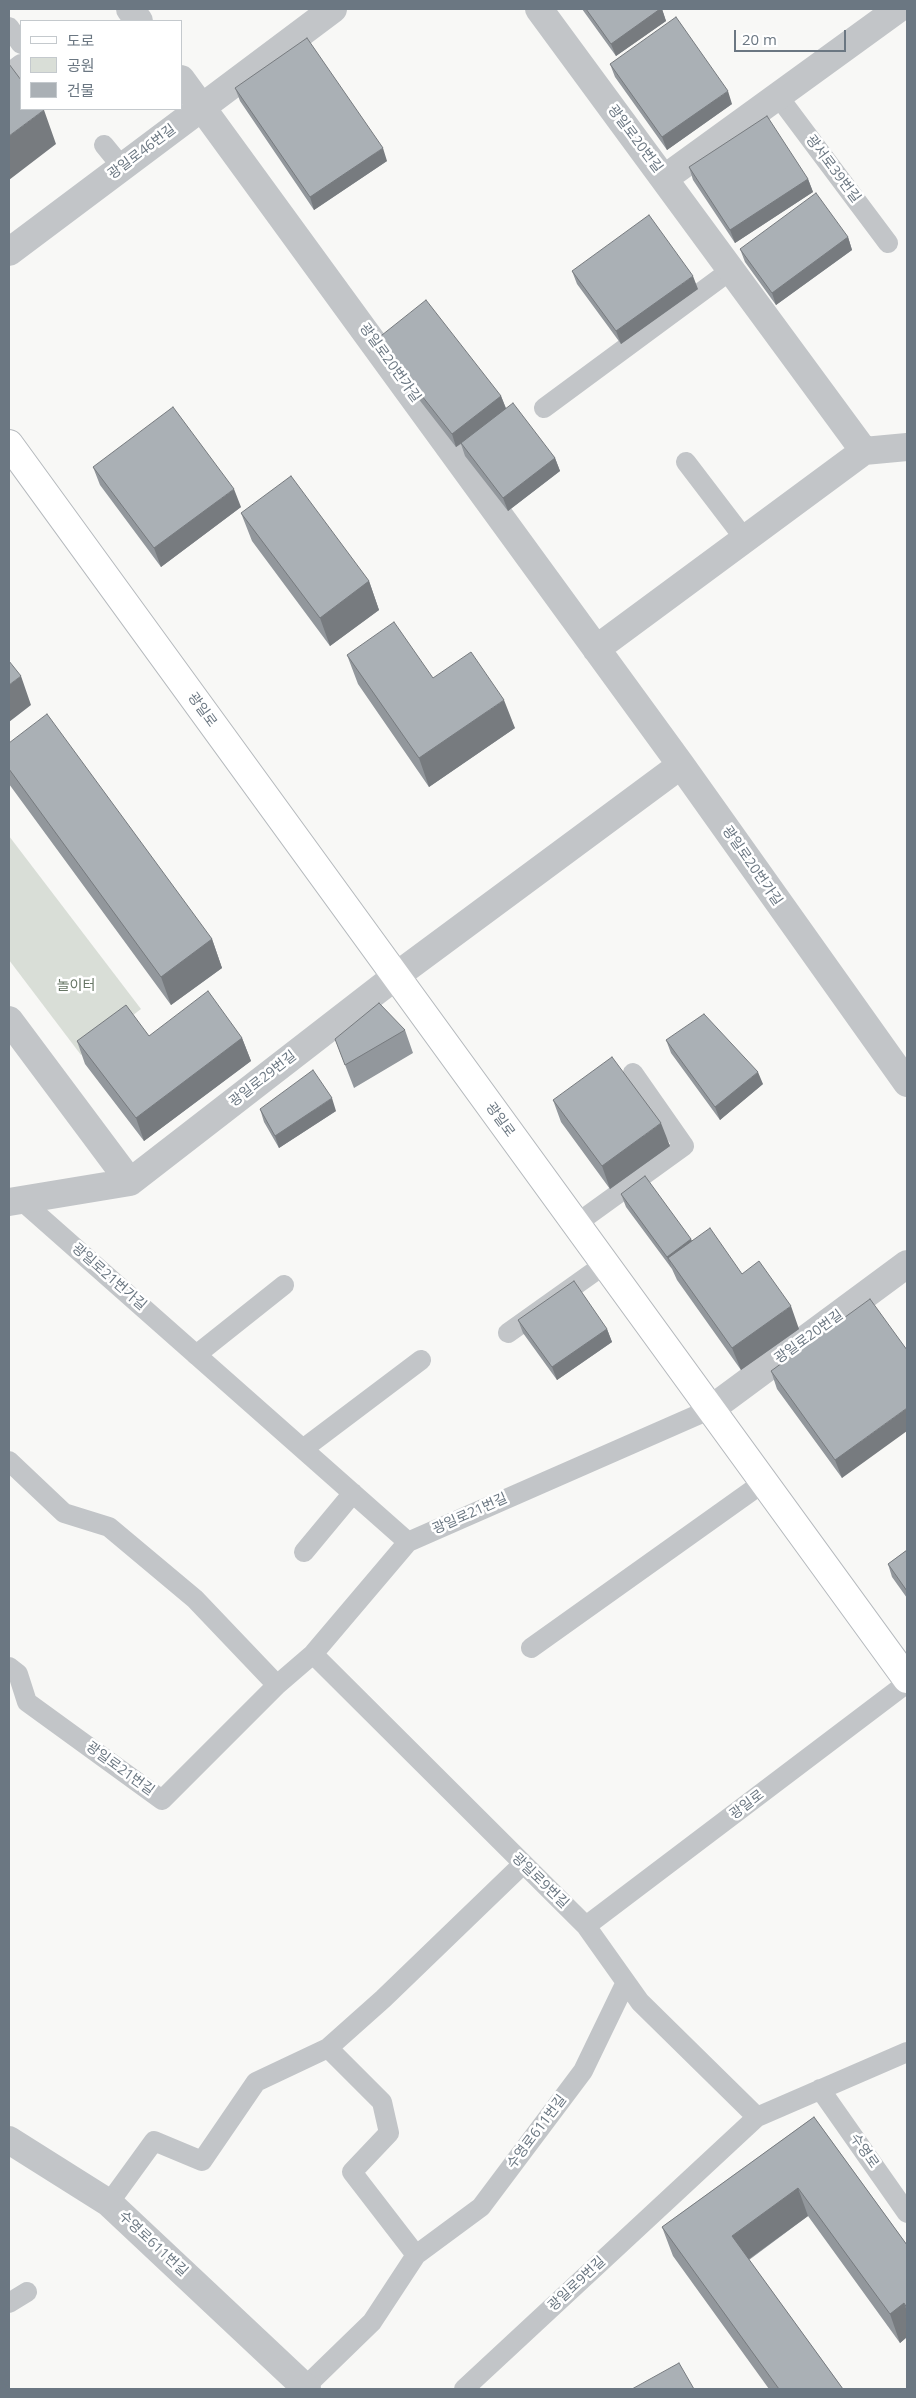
<!DOCTYPE html>
<meta charset="utf-8">
<style>
body{margin:0}
#map{position:relative;width:916px;height:2398px;overflow:hidden;background:#f8f8f6;font-family:"Open Sans","Noto Sans KR",sans-serif}
canvas{display:block}
.frame{position:absolute;inset:0;border:10px solid #6b7782;pointer-events:none}
.legend{position:absolute;left:20px;top:20px;width:162px;height:90px;box-sizing:border-box;background:#fff;border:1px solid #c4c9cd;margin:0;padding:6px 9px;list-style:none;font-size:15px;color:#6b7782}
.legend li{display:flex;align-items:center;gap:10px;height:25px}
.legend b{width:25px;border:1px solid #c4c9cd}
.scale{position:absolute;left:734px;top:30px;width:112px;height:22px;box-sizing:border-box;border:2px solid #6b7782;border-top:0;padding-left:6px;font-size:15px;line-height:18px;white-space:nowrap;color:#6b7782;-webkit-text-stroke:4px #fff;paint-order:stroke}
</style>
<div id="map">
<canvas width="916" height="2398"></canvas>
<div class="frame"></div>
<ul class="legend">
<li><b style="height:6px;background:#fff"></b>도로</li>
<li><b style="height:14px;background:#d9ded7"></b>공원</li>
<li><b style="height:14px;background:#aab0b5"></b>건물</li>
</ul>
<div class="scale">20 m</div>
</div>
<script>
const c = document.querySelector('canvas').getContext('2d');
c.lineJoin = 'round';
function fill(path, color) { c.fillStyle = color; c.fill(path, 'evenodd'); }
const poly = rows => new Path2D(rows.map(r => 'M' + r).join(''));
function stroke(path, color, width, dash) { c.strokeStyle = color; c.lineWidth = width; c.lineCap = dash ? 'butt' : 'round'; c.setLineDash(dash || []); c.stroke(path); }
function label(font, color, halo, rows, align = 'center') {
  c.font = font + ' "Open Sans","Noto Sans KR",sans-serif'; c.lineWidth = 5; c.setLineDash([]); c.textBaseline = 'middle'; c.strokeStyle = halo; c.fillStyle = color; for (const [text, x, y, turn = 0] of rows) {
    c.save(); c.translate(x, y); c.rotate((+turn || 0) * Math.PI / 180); c.textAlign = isNaN(turn) ? turn : align; if (halo) c.strokeText(text, 0, 0); c.fillText(text, 0, 0); c.restore();
  }
}
const green = poly([
 [9,836,141,1009,81,1055,9,960]
]);
const lane = poly([
 [9,27,21,44],
 [9,73,21,64],
 [778,96,888,243],
 [104,145,122,167],
 [544,408,731,270],
 [686,462,744,538],
 [21,1200,408,1542],
 [576,1224,684,1146,633,1073],
 [508,1333,605,1264],
 [196,1355,284,1285],
 [303,1449,421,1360],
 [9,1461,64,1513,109,1527,195,1599,277,1685,313,1654,408,1542,711,1409],
 [304,1552,353,1493],
 [531,1648,764,1482],
 [313,1654,586,1926,640,2002,757,2117],
 [9,1667,18,1674,27,1702,162,1800,277,1685],
 [586,1926,907,1683],
 [328,2048,382,2102,389,2133,352,2172,416,2255],
 [820,2089,907,2213],
 [109,2203,154,2141,202,2161,256,2082,328,2048,383,1999,523,1864],
 [9,2303,27,2292],
 [303,2389,372,2322,416,2255,481,2207,583,2071,626,1982],
 [464,2389,757,2117,907,2052]
]);
const street = poly([
 [130,9,139,21],
 [539,9,864,451,907,447],
 [181,79,681,765,907,1083],
 [665,178,898,9],
 [9,252,333,9],
 [596,649,864,451],
 [9,1020,130,1182],
 [9,1202,130,1182,396,976,681,765],
 [711,1409,907,1264],
 [9,2140,109,2203,307,2389]
]);
const secondary = poly([
 [9,444,907,1679]
]);
const wall = poly([
 [582,9,662,9,666,21,616,56],
 [610,64,732,104,667,150,615,77],
 [235,88,387,161,314,210,240,101],
 [689,167,808,179,813,192,735,243,693,180],
 [848,237,852,250,776,305,745,262,740,249],
 [572,271,698,289,621,344,577,284],
 [377,339,501,396,506,408,555,458,560,471,508,511,465,456,461,444,456,447,382,352],
 [93,467,241,507,161,567,100,485],
 [241,513,369,581,379,610,330,646,252,541],
 [347,655,433,678,515,728,429,787,358,684],
 [9,743,212,939,222,968,171,1005,9,784],
 [405,1030,413,1053,354,1088,335,1039],
 [149,1036,242,1038,251,1061,144,1141,85,1064,77,1041],
 [666,1040,763,1084,720,1120,671,1053],
 [553,1100,670,1146,610,1189,561,1122],
 [260,1109,336,1111,279,1148,264,1122],
 [621,1194,691,1239,692,1241,742,1274,799,1329,741,1370,677,1280,672,1269,626,1207],
 [518,1320,607,1329,612,1342,557,1380,523,1333],
 [907,1350,842,1478,777,1389,771,1371],
 [907,1550,907,1598,892,1577,888,1564],
 [814,2117,907,2245,907,2337,900,2343,808,2216,749,2260,843,2389,769,2389,673,2256,662,2227]
]);
const shadedWall = poly([
 [660,9,662,9,666,21,616,56,611,44],
 [728,91,732,104,667,150,662,137],
 [44,110,56,144,9,180,9,136],
 [383,148,387,161,314,210,310,197],
 [808,179,813,192,735,243,730,230],
 [848,237,852,250,776,305,772,293],
 [693,276,698,289,621,344,616,331],
 [501,396,506,409,456,447,452,434],
 [555,458,560,471,508,511,503,498],
 [234,489,241,507,161,567,154,548],
 [369,581,379,610,330,646,320,618],
 [21,676,31,705,9,722,9,685],
 [504,700,515,728,429,787,419,758],
 [212,939,222,968,171,1005,161,977],
 [242,1038,251,1061,144,1141,136,1118],
 [758,1072,763,1084,720,1120,715,1107],
 [332,1098,336,1111,279,1148,275,1136],
 [661,1123,670,1146,610,1189,602,1166],
 [691,1239,696,1252,668,1258,672,1269,667,1257],
 [791,1306,799,1329,741,1370,732,1348],
 [607,1329,612,1342,557,1380,552,1367],
 [907,1408,907,1431,842,1478,835,1460],
 [798,2188,808,2216,742,2264,732,2236],
 [904,2303,907,2311,907,2337,900,2343,890,2314]
]);
const building = poly([
 [586,9,660,9,611,44,586,9],
 [676,17,728,91,662,137,610,64,676,17],
 [307,38,383,148,310,197,235,88,307,38],
 [9,64,21,80,21,109,43,109,44,110,9,136,9,64],
 [767,116,808,179,730,230,689,167,767,116],
 [816,193,848,237,772,293,740,249,816,193],
 [649,215,693,276,616,331,572,271,649,215],
 [426,300,501,396,452,434,377,339,426,300],
 [513,403,555,458,503,498,461,443,513,403],
 [173,407,234,489,154,548,93,467,173,407],
 [291,476,369,581,320,618,241,513,291,476],
 [394,622,433,678,471,652,504,700,419,758,347,655,394,622],
 [9,661,21,676,9,685,9,661],
 [47,714,212,939,161,977,9,769,9,743,47,714],
 [208,991,242,1038,136,1118,77,1041,126,1005,149,1036,208,991],
 [379,1003,405,1030,345,1065,335,1039,379,1003],
 [704,1014,758,1072,715,1107,666,1040,704,1014],
 [612,1057,661,1123,602,1166,553,1100,612,1057],
 [313,1070,332,1098,275,1136,260,1109,313,1070],
 [645,1176,691,1239,667,1257,621,1194,645,1176],
 [710,1228,742,1274,759,1261,791,1306,732,1348,668,1258,710,1228],
 [574,1281,607,1329,552,1367,518,1320,574,1281],
 [870,1299,907,1350,907,1408,835,1460,771,1371,870,1299],
 [907,1550,907,1591,888,1564,907,1550],
 [814,2117,907,2245,907,2308,904,2303,890,2314,798,2188,732,2236,843,2389,779,2389,662,2227,814,2117],
 [679,2363,694,2389,632,2389,679,2363]
]);
const streetNames = [
 ["광일로20번길",635,139,53],
 ["광일로46번길",142,152,-37],
 ["광서로39번길",833,169,53],
 ["광일로20번가길",390,363,54],
 ["광일로",202,710,54],
 ["광일로20번가길",752,866,55],
 ["광일로29번길",263,1079,-38],
 ["광일로",500,1120,54],
 ["광일로21번가길",109,1277,41],
 ["광일로20번길",809,1337,-36],
 ["광일로21번길",470,1514,-24],
 ["광일로21번길",120,1769,36],
 ["광일로",747,1805,-37],
 ["광일로9번길",540,1881,44],
 ["수영로611번길",537,2132,-53],
 ["수영로",864,2151,55],
 ["수영로611번길",153,2244,43],
 ["광일로9번길",577,2284,-43]
];
const parkNames = [
 ["놀이터",76,986]
];
fill(green, '#d9ded7');
stroke(secondary, '#b5b9bd', 30);
stroke(lane, '#c2c5c8', 20);
stroke(street, '#c2c5c8', 28);
stroke(secondary, '#fff', 28);
fill(wall, '#92979c');
fill(shadedWall, '#777b7f');
fill(building, '#aab0b5');
stroke(building, '#777b7f', 1);
label('14px', '#6b7782', '#fff', streetNames);
label('14px', '#677665', '#fff', parkNames);
</script>
